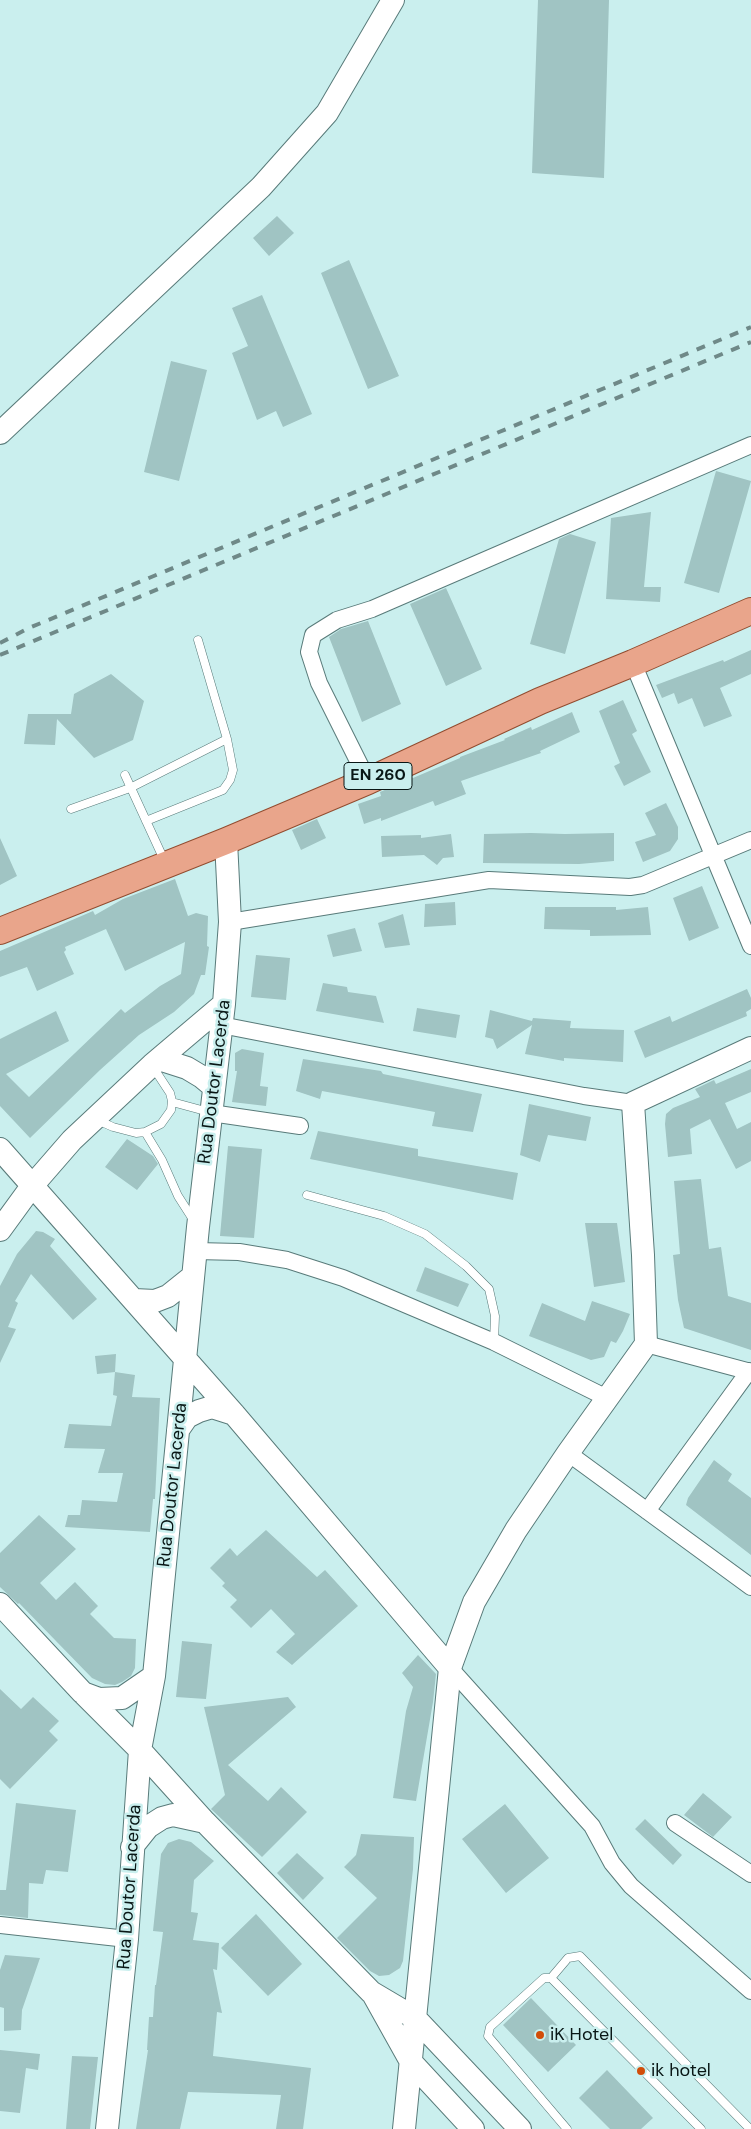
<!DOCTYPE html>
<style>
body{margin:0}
canvas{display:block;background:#caefee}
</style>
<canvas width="751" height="2129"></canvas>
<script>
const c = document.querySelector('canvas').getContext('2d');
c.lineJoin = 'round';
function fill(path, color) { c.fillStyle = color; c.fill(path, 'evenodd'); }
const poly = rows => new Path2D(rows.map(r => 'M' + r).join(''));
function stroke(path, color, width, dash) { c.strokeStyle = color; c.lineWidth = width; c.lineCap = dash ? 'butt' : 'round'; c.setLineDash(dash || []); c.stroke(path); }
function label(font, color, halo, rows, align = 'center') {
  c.font = font + ' "DM Sans",sans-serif'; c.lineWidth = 5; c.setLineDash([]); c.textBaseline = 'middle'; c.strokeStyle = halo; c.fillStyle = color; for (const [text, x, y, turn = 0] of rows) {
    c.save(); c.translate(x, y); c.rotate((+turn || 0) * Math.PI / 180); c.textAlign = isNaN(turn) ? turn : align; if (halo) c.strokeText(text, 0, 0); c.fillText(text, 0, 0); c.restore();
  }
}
const building = poly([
 [538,0,609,0,604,178,532,173],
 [277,216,294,233,269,256,253,238],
 [349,260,399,376,368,389,321,273],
 [262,295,312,414,283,427,276,411,257,420,232,353,248,346,232,308],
 [171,361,207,370,179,481,144,472],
 [716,471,751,481,719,593,684,583],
 [651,512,644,587,661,587,660,602,606,599,611,518],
 [570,534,596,542,565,654,530,644,559,539],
 [446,588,482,669,446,686,410,604],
 [368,621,401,704,362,722,329,637,341,629],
 [751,650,751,674,720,688,732,716,704,727,692,698,678,704,674,693,662,698,656,685,723,660,724,662],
 [111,674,144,701,133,740,94,758,57,719,55,745,24,744,28,714,71,714,74,694],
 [623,700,637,731,632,734,651,772,624,786,614,766,620,763,599,711],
 [572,712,580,732,540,751,541,753,461,781,466,794,435,806,433,801,381,821,381,818,364,824,358,804,381,796,380,792,460,758,460,757,505,740,504,739,531,727,532,730],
 [666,803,678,827,678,839,670,851,643,862,635,842,656,835,645,813],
 [317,819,326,838,301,850,292,830],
 [531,833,565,834,614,833,614,861,579,864,483,863,484,834],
 [451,834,454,857,443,858,437,865,424,855,382,857,381,836,421,835,421,838],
 [0,838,17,876,0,885],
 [175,879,188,916,196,913,208,916,207,946,209,947,205,975,201,975,194,994,174,1012,139,1035,100,1070,30,1138,0,1106,0,1039,56,1011,69,1041,6,1074,29,1097,121,1009,125,1013,160,986,181,974,185,942,125,971,106,929,65,947,66,950,64,952,74,974,37,991,27,967,0,977,0,951,93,911,95,915,123,899],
 [702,886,719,928,689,941,673,898],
 [455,902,456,925,424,927,425,904],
 [545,907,616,907,616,910,648,907,651,935,590,936,590,930,544,929],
 [403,914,410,945,385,948,378,923],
 [355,928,362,951,333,957,327,935],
 [256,955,290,958,286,1000,251,997],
 [323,983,347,987,348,992,376,996,384,1023,316,1011],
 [747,989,751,998,751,1009,746,1012,747,1016,645,1058,634,1031,670,1016,672,1022],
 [417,1008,460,1015,456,1038,413,1031],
 [490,1010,532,1021,533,1018,571,1021,570,1028,624,1030,623,1062,564,1058,564,1061,525,1054,532,1025,497,1049,493,1039,485,1037],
 [242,1049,264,1053,260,1086,268,1087,266,1106,232,1102,237,1071,235,1071,235,1053],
 [303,1059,381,1071,383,1074,482,1094,473,1132,432,1126,435,1112,322,1091,320,1099,296,1091],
 [751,1069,751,1092,725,1103,737,1129,751,1122,751,1161,736,1169,710,1119,690,1129,692,1154,668,1157,665,1124,666,1114,673,1108,700,1097,695,1089,714,1080,716,1084],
 [529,1104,591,1117,586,1141,548,1135,540,1162,520,1155],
 [318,1131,418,1149,418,1156,518,1173,513,1200,310,1159],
 [127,1139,153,1156,158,1164,137,1190,105,1167],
 [228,1146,262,1149,254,1238,220,1236],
 [701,1179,709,1249,721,1247,728,1296,751,1303,751,1350,684,1328,678,1300,673,1255,680,1254,674,1181],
 [585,1223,617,1223,625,1282,594,1287],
 [36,1231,43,1232,55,1239,50,1246,97,1299,73,1320,31,1274,15,1301,18,1303,8,1327,16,1329,0,1363,0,1286,17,1254],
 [425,1267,469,1284,458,1307,416,1291],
 [592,1301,630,1314,623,1331,616,1343,611,1341,604,1357,591,1360,529,1336,542,1303,585,1321],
 [116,1354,115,1372,97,1374,95,1356],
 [115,1372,135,1375,132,1397,160,1398,155,1499,153,1499,150,1532,65,1527,68,1515,80,1515,82,1500,117,1502,123,1473,98,1473,105,1449,64,1448,69,1424,111,1426,117,1396,113,1395],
 [714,1460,732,1474,728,1481,751,1498,751,1555,686,1505,688,1498],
 [39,1515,76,1549,40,1583,56,1600,75,1582,98,1606,90,1614,114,1638,136,1639,135,1668,131,1676,122,1682,115,1685,105,1684,92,1678,19,1603,18,1604,0,1587,0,1553],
 [266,1530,317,1577,325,1570,358,1606,292,1665,276,1652,295,1634,271,1609,251,1628,230,1607,237,1600,222,1586,225,1583,210,1568,230,1548,237,1556],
 [182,1641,212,1644,206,1699,176,1697],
 [418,1655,436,1674,433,1702,416,1801,393,1798,406,1711,413,1687,402,1673],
 [0,1689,21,1709,33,1697,59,1721,49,1731,58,1740,10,1789,0,1779],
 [288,1697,296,1707,228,1765,268,1801,281,1787,307,1812,262,1857,211,1809,225,1795,204,1707],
 [703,1793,732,1817,713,1837,684,1815],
 [16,1803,76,1810,68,1872,46,1870,43,1884,29,1883,28,1918,0,1915,0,1890,6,1890],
 [505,1804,549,1858,506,1893,462,1839],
 [645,1819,682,1855,673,1865,635,1829],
 [361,1834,414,1837,413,1869,403,1961,400,1968,389,1975,379,1976,370,1971,337,1938,377,1898,344,1867,356,1855],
 [179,1839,191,1842,214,1861,194,1880,191,1912,198,1913,193,1940,219,1943,217,1970,213,1969,222,2013,217,2012,213,2056,311,2068,303,2129,276,2129,281,2095,188,2092,180,2129,136,2129,148,2050,147,2050,149,2017,153,2017,155,1985,156,1985,163,1932,153,1931,161,1854,168,1843],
 [297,1853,324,1878,303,1900,277,1873],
 [256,1914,302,1964,268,1996,221,1948],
 [5,1955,40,1958,22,2010,21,2030,4,2031,4,2008,0,2007,0,1970],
 [531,1998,576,2045,548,2072,503,2025],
 [0,2050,40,2054,38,2070,26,2068,20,2113,0,2111],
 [72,2056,98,2057,90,2129,66,2129],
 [607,2070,653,2118,641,2129,610,2129,579,2098]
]);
const lane = poly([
 [125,775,165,862],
 [71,809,130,788,227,739],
 [146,821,223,790,230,780,233,770,227,739,198,640],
 [172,1102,209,1112],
 [97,1120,113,1127,136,1133,145,1132,161,1124,171,1110,172,1101,170,1093,153,1067],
 [145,1132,162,1160,178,1196,194,1221],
 [307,1195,384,1216,425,1234,466,1266,489,1289,495,1316,494,1342],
 [551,1978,568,1958,580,1956,750,2129],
 [567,2129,488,2036,490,2027,544,1978,551,1978,701,2129]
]);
const street = poly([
 [633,663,751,946],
 [368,781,319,683,309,652,313,635,337,620,372,609,439,580,751,445],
 [230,922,489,880,630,887,643,885,751,840],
 [221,1025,584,1096,633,1103],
 [211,1113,300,1126],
 [196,1251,239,1252,287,1260,343,1278,494,1342,607,1398],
 [646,1344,751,1372],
 [568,1453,751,1587],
 [647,1511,749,1371],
 [450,1668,592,1826,612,1863,631,1886,751,1991],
 [675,1823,751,1874],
 [0,1925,127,1939]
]);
const secondary = poly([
 [0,433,261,187,327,113,393,0],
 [159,1059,187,1068,202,1077,214,1087],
 [0,1149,234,1414,450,1668],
 [0,1230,32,1186,72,1140,152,1065,224,1004],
 [134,1300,155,1301,168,1296,193,1276],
 [178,1430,187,1417,199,1411,212,1407,234,1414],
 [0,1604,82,1692,140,1750,205,1822,371,1992,415,2018,520,2129],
 [83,1693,99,1699,122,1698,154,1676],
 [132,1847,148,1827,162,1818,173,1815,205,1822],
 [373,1994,411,2062,473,2129],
 [107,2129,127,1939,140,1750,154,1676,198,1227,224,1004,230,922,226,841],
 [404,2129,450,1668,474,1602,516,1530,568,1453,646,1344,643,1255,633,1103,751,1048]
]);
const primary = poly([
 [0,931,226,841,368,781,540,701,633,663,751,611]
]);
const rail = poly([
 [0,643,29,628,751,327],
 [0,655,751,342]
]);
const markers = [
 [540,2035,5,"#d24d09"],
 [641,2071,5,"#d24d09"]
];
const shields = [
 [378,776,68]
];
const shieldNames = [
 ["EN 260",378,776]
];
const streetNames = [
 ["Rua Doutor Lacerda",215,1082,-83],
 ["Rua Doutor Lacerda",173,1485,-84],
 ["Rua Doutor Lacerda",130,1887,-86]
];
const poiNames = [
 ["iK Hotel",550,2035],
 ["ik hotel",651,2071]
];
fill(building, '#a0c4c3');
stroke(lane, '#597b7a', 9);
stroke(street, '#597b7a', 18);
stroke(secondary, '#597b7a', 24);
stroke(primary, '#924c2f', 28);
stroke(lane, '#fff', 8);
stroke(street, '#fff', 16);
stroke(secondary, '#fff', 22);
stroke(primary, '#e9a58b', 26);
stroke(rail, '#6f8988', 4, [9, 9]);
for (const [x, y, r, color] of markers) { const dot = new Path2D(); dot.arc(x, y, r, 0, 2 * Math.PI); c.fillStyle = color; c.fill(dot); stroke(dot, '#caefee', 2); }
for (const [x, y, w] of shields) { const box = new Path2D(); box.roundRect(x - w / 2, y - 13.5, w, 27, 4); c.fillStyle = '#caefee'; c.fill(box); stroke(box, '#091716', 1); }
label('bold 16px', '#091716', null, shieldNames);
label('18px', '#091716', '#caefee', streetNames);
label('18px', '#091716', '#caefee', poiNames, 'left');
</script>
